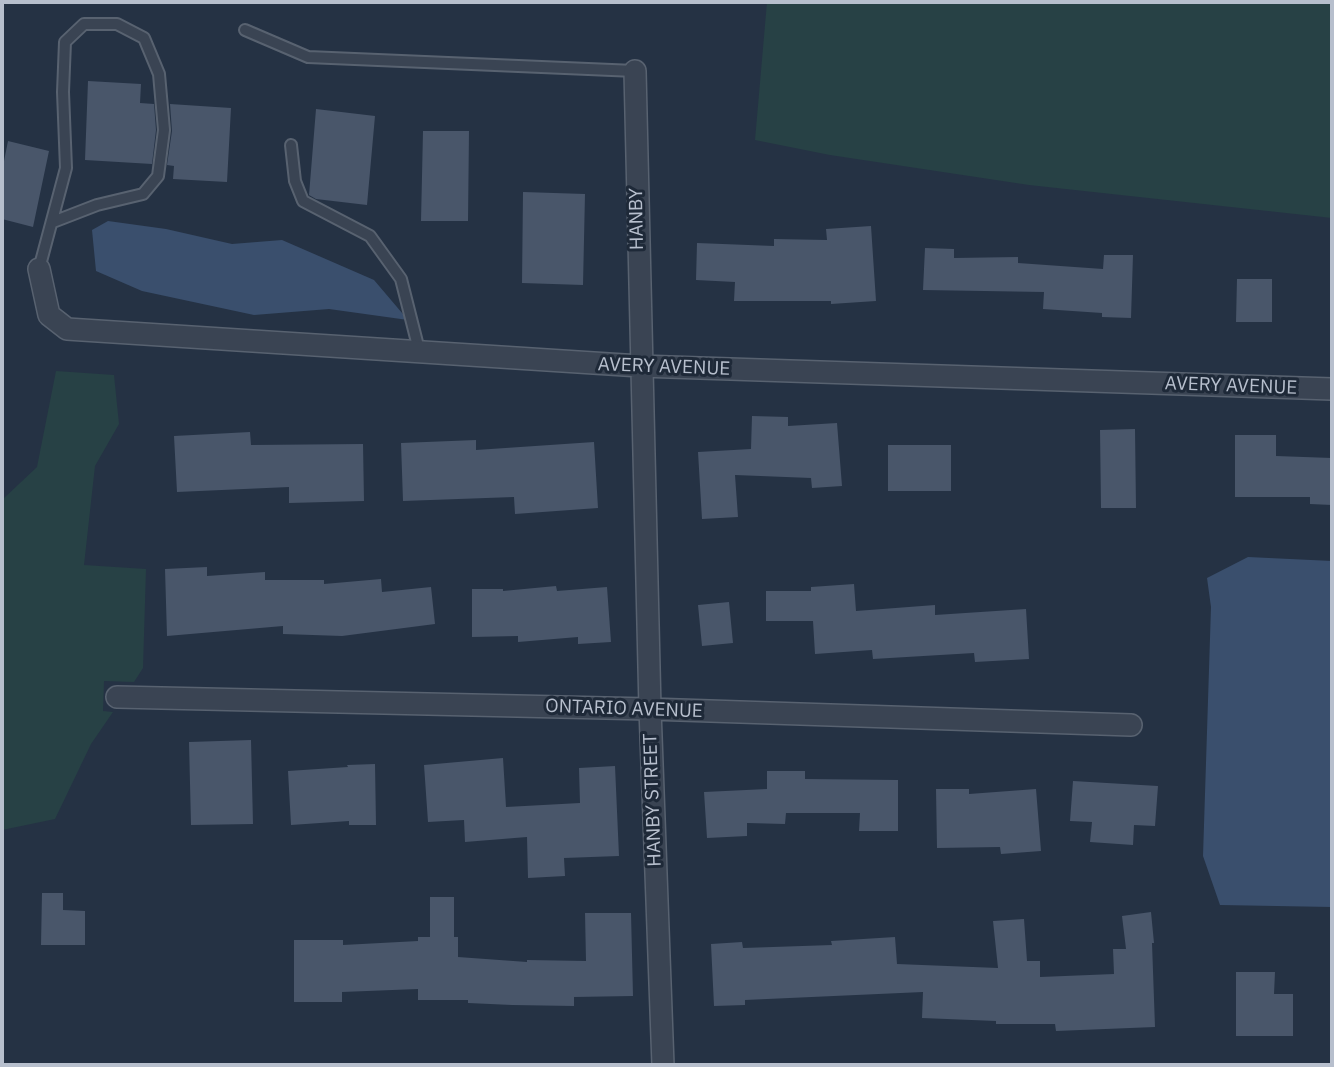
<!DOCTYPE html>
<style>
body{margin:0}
#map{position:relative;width:1334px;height:1067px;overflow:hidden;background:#253244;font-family:"IBM Plex Sans",sans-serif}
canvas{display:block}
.frame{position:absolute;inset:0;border:4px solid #b7bfcd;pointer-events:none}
</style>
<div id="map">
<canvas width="1334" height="1067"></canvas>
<div class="frame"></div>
</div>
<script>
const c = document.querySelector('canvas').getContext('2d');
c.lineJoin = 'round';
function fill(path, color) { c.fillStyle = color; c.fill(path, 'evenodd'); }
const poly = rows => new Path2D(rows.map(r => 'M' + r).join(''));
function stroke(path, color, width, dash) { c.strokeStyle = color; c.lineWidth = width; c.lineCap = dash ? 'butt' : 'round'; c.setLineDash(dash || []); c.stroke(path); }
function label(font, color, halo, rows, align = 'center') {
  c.font = font + ' "IBM Plex Sans",sans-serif'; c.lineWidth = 6; c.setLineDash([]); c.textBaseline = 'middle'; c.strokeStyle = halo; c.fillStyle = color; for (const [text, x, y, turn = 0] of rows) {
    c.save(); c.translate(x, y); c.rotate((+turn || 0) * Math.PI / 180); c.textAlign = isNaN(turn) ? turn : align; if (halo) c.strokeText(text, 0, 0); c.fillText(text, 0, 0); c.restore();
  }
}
const green = poly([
 [767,2,1332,2,1332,218,1029,185,830,155,755,140],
 [56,371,114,375,119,424,95,466,84,565,146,569,143,668,134,682,104,681,103,711,113,712,91,744,55,819,2,830,2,500,37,467]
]);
const water = poly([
 [108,221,166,229,232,244,282,240,374,280,408,320,329,309,254,315,142,291,96,271,92,230],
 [1248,557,1332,561,1332,907,1220,905,1203,856,1211,607,1207,578]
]);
const building = poly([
 [88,81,141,84,140,103,154,104,156,130,152,164,85,160],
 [170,104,231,108,227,182,173,179,174,166,167,165,172,131],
 [316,109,375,116,367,205,316,199,309,195],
 [423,131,469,131,468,221,421,221],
 [8,141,49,151,33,227,2,219,2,171],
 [523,192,585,194,583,285,522,283],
 [871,226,876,301,831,304,831,301,734,301,735,282,696,280,697,243,774,246,774,239,827,240,826,229],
 [925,248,954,249,954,258,1018,257,1018,263,1103,269,1104,255,1133,255,1131,318,1102,317,1102,313,1043,309,1044,292,923,290],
 [1237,279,1272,279,1272,322,1236,322],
 [752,416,788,417,788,426,837,423,842,486,812,488,811,478,735,475,738,517,702,519,698,452,751,449],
 [1135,429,1136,508,1101,508,1100,430],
 [250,432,251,445,363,444,364,501,289,503,289,487,177,492,174,436],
 [1235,435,1276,435,1276,456,1332,458,1332,505,1310,504,1310,497,1235,497],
 [476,440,476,450,594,442,598,508,515,514,514,497,403,501,401,443],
 [888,445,951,445,951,491,888,491],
 [207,567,207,576,265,572,265,580,324,580,324,584,381,579,382,592,431,587,435,624,342,636,283,634,283,626,167,636,165,569],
 [854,584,856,611,935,605,935,615,1026,609,1029,659,975,662,974,653,873,659,872,650,815,654,813,621,766,621,766,591,811,591,811,587],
 [556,586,557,591,607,587,611,642,578,644,578,637,518,642,518,636,472,637,472,589,503,589,503,591],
 [729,602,733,643,702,646,698,605],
 [251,740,253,824,191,825,189,742],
 [503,758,506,807,580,803,579,768,615,766,619,856,564,858,565,876,528,878,527,837,465,842,464,820,428,822,424,765],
 [375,764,376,825,349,825,349,821,291,825,288,771,348,767,347,765],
 [767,771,805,771,805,779,898,780,898,831,859,831,860,813,786,813,785,824,747,823,747,836,707,838,704,792,767,789],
 [1073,781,1158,786,1155,826,1134,825,1133,845,1090,842,1092,822,1070,821],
 [936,789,969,789,969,794,1036,789,1041,851,1001,854,1000,847,937,848],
 [42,893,63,893,63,910,85,911,85,945,41,945],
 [430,897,454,897,454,937,458,937,458,957,527,962,527,960,586,961,585,913,631,913,633,996,574,997,574,1006,512,1005,468,1003,468,1000,418,1000,418,989,342,992,342,1002,294,1002,294,940,343,940,343,945,418,941,418,937,430,937],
 [1151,912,1154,943,1152,943,1155,1027,1056,1031,1055,1024,996,1024,996,1021,922,1018,923,992,745,1000,745,1005,714,1006,711,944,742,942,743,948,832,945,831,941,895,937,897,964,998,968,993,921,1024,919,1027,961,1040,961,1040,977,1114,974,1113,949,1126,949,1122,916],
 [1236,972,1275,972,1274,994,1293,994,1293,1036,1236,1036]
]);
const lane = poly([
 [245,30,308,57,635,71],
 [291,145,295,181,303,201,370,236,401,279,420,354],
 [39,269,66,168,63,92,65,42,84,24,117,24,144,38,159,74,164,130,158,176,143,194,97,205,53,222]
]);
const street = poly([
 [635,71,650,709,663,1065],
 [39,269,49,315,67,329,640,366,1332,389],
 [117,697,650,709,1131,725]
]);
const streetNames = [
 ["HANBY",637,219,-91],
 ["AVERY AVENUE",664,367,2],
 ["AVERY AVENUE",1231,386,2],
 ["ONTARIO AVENUE",624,709,2],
 ["HANBY STREET",653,800,-92]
];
fill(green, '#274145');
fill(water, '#3a4f6d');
fill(building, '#49566a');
stroke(lane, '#586270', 14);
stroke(street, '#586270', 24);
stroke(lane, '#3a4453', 10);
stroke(street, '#3a4453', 21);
label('19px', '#b7bfcd', '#1e2938', streetNames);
</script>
